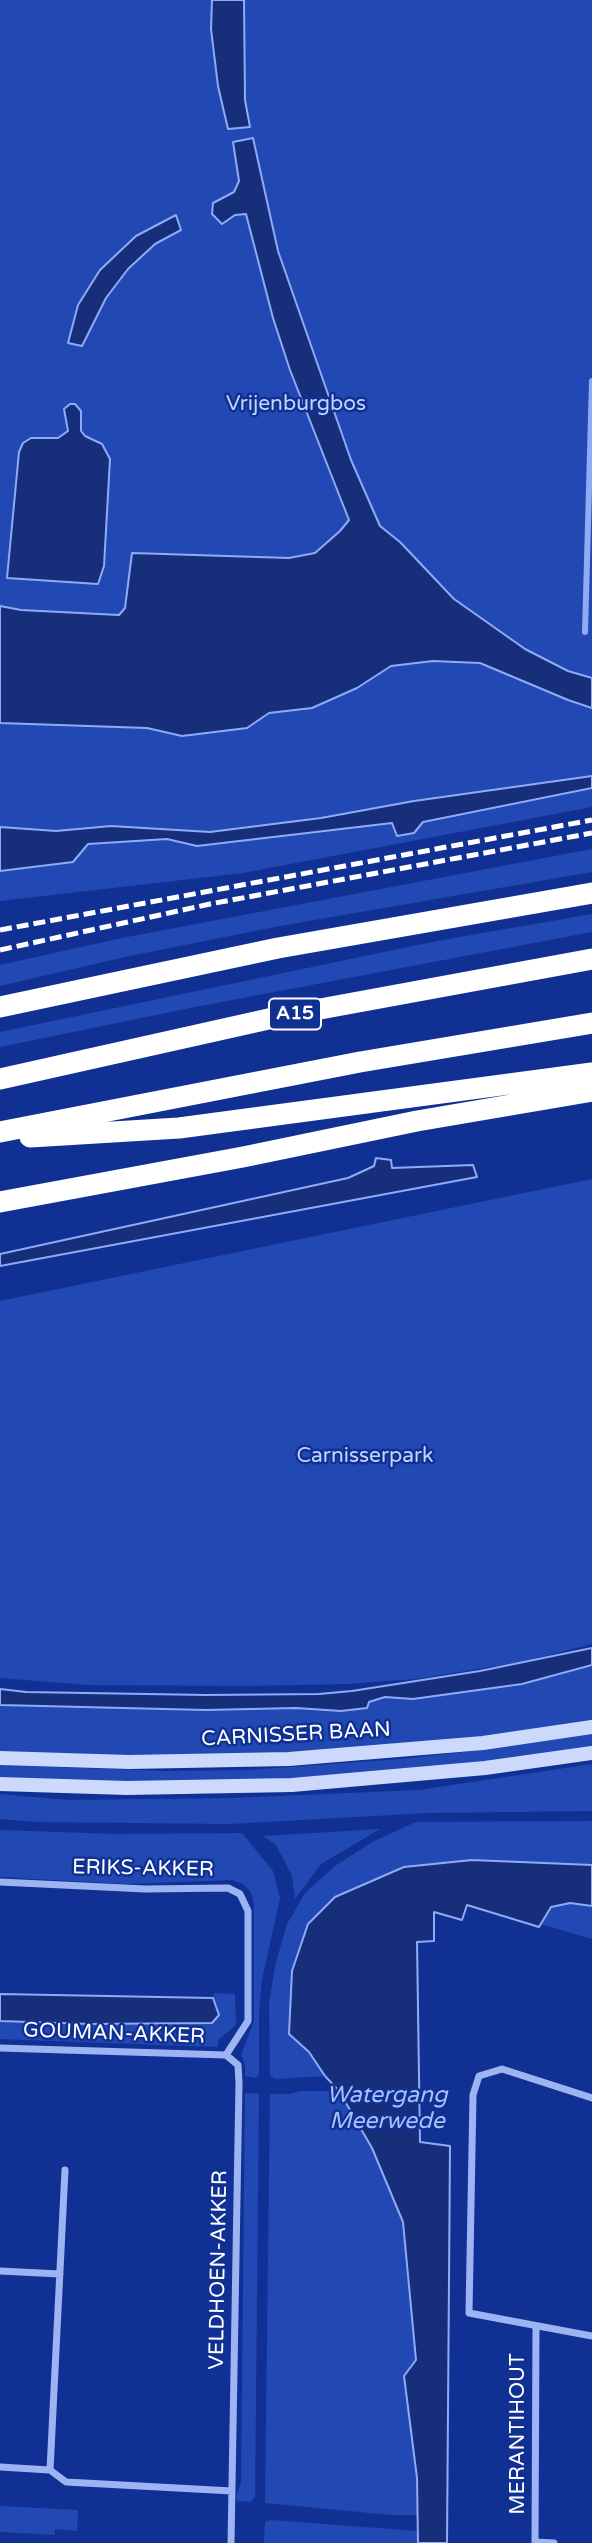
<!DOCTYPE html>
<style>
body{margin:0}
canvas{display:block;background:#103193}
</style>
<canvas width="592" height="2543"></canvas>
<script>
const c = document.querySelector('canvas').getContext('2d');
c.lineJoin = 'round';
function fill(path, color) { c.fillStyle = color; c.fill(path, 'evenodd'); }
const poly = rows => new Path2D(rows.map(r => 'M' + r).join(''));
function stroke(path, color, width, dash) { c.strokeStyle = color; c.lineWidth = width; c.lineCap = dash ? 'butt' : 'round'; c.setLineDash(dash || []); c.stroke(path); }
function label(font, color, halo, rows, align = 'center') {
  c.font = font + ' "Varela Round",sans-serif'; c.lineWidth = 5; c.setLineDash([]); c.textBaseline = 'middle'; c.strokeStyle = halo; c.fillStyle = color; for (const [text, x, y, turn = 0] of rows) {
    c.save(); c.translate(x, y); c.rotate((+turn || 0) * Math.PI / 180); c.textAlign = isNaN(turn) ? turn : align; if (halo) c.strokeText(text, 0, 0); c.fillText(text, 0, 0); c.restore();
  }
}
const green = poly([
 [0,0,592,0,592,807,243,873,0,901],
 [592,849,592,872,280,926,125,957,0,986,0,965,122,938],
 [592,914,592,932,190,1008,0,1047,0,1032,437,941],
 [592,1179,592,1644,521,1662,416,1679,348,1684,246,1686,86,1685,0,1678,0,1301],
 [592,1665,592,1722,433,1744,311,1753,131,1759,0,1754,0,1705,206,1710,296,1708,341,1711,385,1697,413,1699,522,1684],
 [592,1733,592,1748,479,1764,268,1780,131,1784,0,1779,0,1765,166,1771,247,1770,401,1759,473,1751],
 [592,1764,592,1811,429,1813,230,1824,39,1822,0,1819,0,1794,68,1800,232,1798,419,1790],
 [592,1821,592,1865,472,1860,404,1867,289,2034,309,2052,325,2076,276,2079,270,2076,269,2004,275,1966,287,1924,305,1893,335,1866,374,1841,416,1822],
 [380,1829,321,1864,295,1899,292,1876,276,1845,263,1836],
 [0,1830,117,1834,242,1833,273,1871,280,1898,262,1980,259,2011,259,2074,256,2078,245,2076,245,2064,241,2055,254,2021,254,1905,251,1892,243,1884,232,1880,124,1884,0,1877],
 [561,1903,592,1906,592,1939,540,1924,550,1907],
 [214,1993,235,1994,236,2025,218,2040,218,2047,0,2039,0,2021,90,2024,219,2015,213,1998],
 [302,2091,339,2091,372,2148,403,2222,416,2360,412,2428,417,2478,417,2515,391,2515,265,2503,270,2094,289,2094],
 [245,2093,259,2094,255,2497,250,2502,238,2501,236,2498,241,2482],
 [0,2506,78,2510,77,2531,55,2529,55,2535,0,2532],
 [271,2520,418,2531,418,2543,264,2543,265,2522]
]);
const water = poly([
 [212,0,244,0,245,100,250,127,228,129,218,86,211,29,212,0],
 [253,138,278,251,351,460,380,526,400,542,454,599,525,649,568,671,592,678,592,708,568,700,480,663,433,661,391,666,357,688,312,708,269,713,247,728,182,736,147,728,0,723,0,606,21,610,119,615,125,608,132,553,289,558,315,553,340,531,349,520,290,370,273,318,246,214,235,215,222,224,212,214,213,203,234,192,239,181,233,142,253,138],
 [176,215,181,230,155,244,128,269,106,298,82,346,68,343,78,305,100,270,136,236,176,215],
 [70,404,75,404,81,411,81,431,85,436,102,444,110,459,104,566,98,584,7,578,19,452,23,443,31,438,58,438,68,431,64,409,70,404],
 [592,776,592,788,423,822,414,833,397,836,392,823,197,846,167,839,88,844,73,862,0,871,0,827,56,831,111,826,210,832,321,818,414,801,592,776],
 [376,1158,391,1160,392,1168,473,1165,477,1177,0,1266,0,1254,348,1178,374,1166,376,1158],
 [592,1648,592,1665,522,1684,413,1699,385,1697,369,1702,367,1708,341,1711,296,1708,206,1710,0,1705,0,1689,26,1692,206,1695,319,1694,352,1691,480,1671,592,1648],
 [472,1860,592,1865,592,1906,570,1903,551,1907,539,1927,467,1905,462,1920,434,1912,434,1941,417,1942,420,2142,450,2146,447,2543,418,2543,417,2478,404,2376,416,2360,403,2222,372,2148,339,2091,325,2076,309,2052,289,2034,292,1971,308,1924,335,1897,404,1867,472,1860],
 [0,1994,213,1998,219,2015,212,2023,90,2024,0,2021,0,1994]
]);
const stream = poly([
 [585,632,592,381]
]);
const minor = poly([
 [0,1882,145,1889,228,1888,240,1894,248,1911,248,2021,226,2055],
 [0,2048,226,2055],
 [226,2055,238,2065,239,2083,231,2543],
 [592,2098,502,2069,479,2076,473,2095,469,2313,592,2336],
 [0,2271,60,2274],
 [0,2467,50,2470,66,2482,232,2491],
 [50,2470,65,2170],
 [535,2542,554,2543],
 [535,2543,536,2326]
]);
const secondary = poly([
 [0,1758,129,1762,289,1759,483,1743,592,1727],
 [0,1784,127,1788,292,1785,485,1768,592,1753]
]);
const motorway = poly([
 [0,1007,278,948,592,893],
 [0,1079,282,1016,592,959],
 [0,1132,360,1062,592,1023],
 [30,1137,179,1128,592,1073],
 [0,1202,243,1157,417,1121,592,1091]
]);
const rail = poly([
 [0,930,592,820],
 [0,950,210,904,592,833]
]);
const shields = [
 [295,1014,52]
];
const shieldNames = [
 ["A15",295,1014]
];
const parkNames = [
 ["Vrijenburgbos",296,404],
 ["Carnisserpark",365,1456]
];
const streetNames = [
 ["CARNISSER BAAN",296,1735,-3],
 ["ERIKS-AKKER",143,1869,1],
 ["GOUMAN-AKKER",114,2034,2],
 ["VELDHOEN-AKKER",219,2270,-89],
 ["MERANTIHOUT",518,2434,-90]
];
const waterNames = [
 ["Watergang",387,2096],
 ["Meerwede",387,2122]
];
fill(green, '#2248b3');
fill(water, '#172f7a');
stroke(water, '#8fabf7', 2);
stroke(stream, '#8fabf7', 6);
stroke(minor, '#9db4f3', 7);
stroke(secondary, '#cdd8fd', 14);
stroke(motorway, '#fff', 21);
stroke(rail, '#fff', 5, [12, 5]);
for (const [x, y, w] of shields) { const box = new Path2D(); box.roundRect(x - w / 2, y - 15.5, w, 31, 5); c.fillStyle = '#103193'; c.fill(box); stroke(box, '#fff', 2); }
label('bold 19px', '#fff', null, shieldNames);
label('21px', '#c5d4fe', '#103193', parkNames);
label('21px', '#fff', '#103193', streetNames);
label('italic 23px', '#a9bffa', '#103193', waterNames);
</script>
